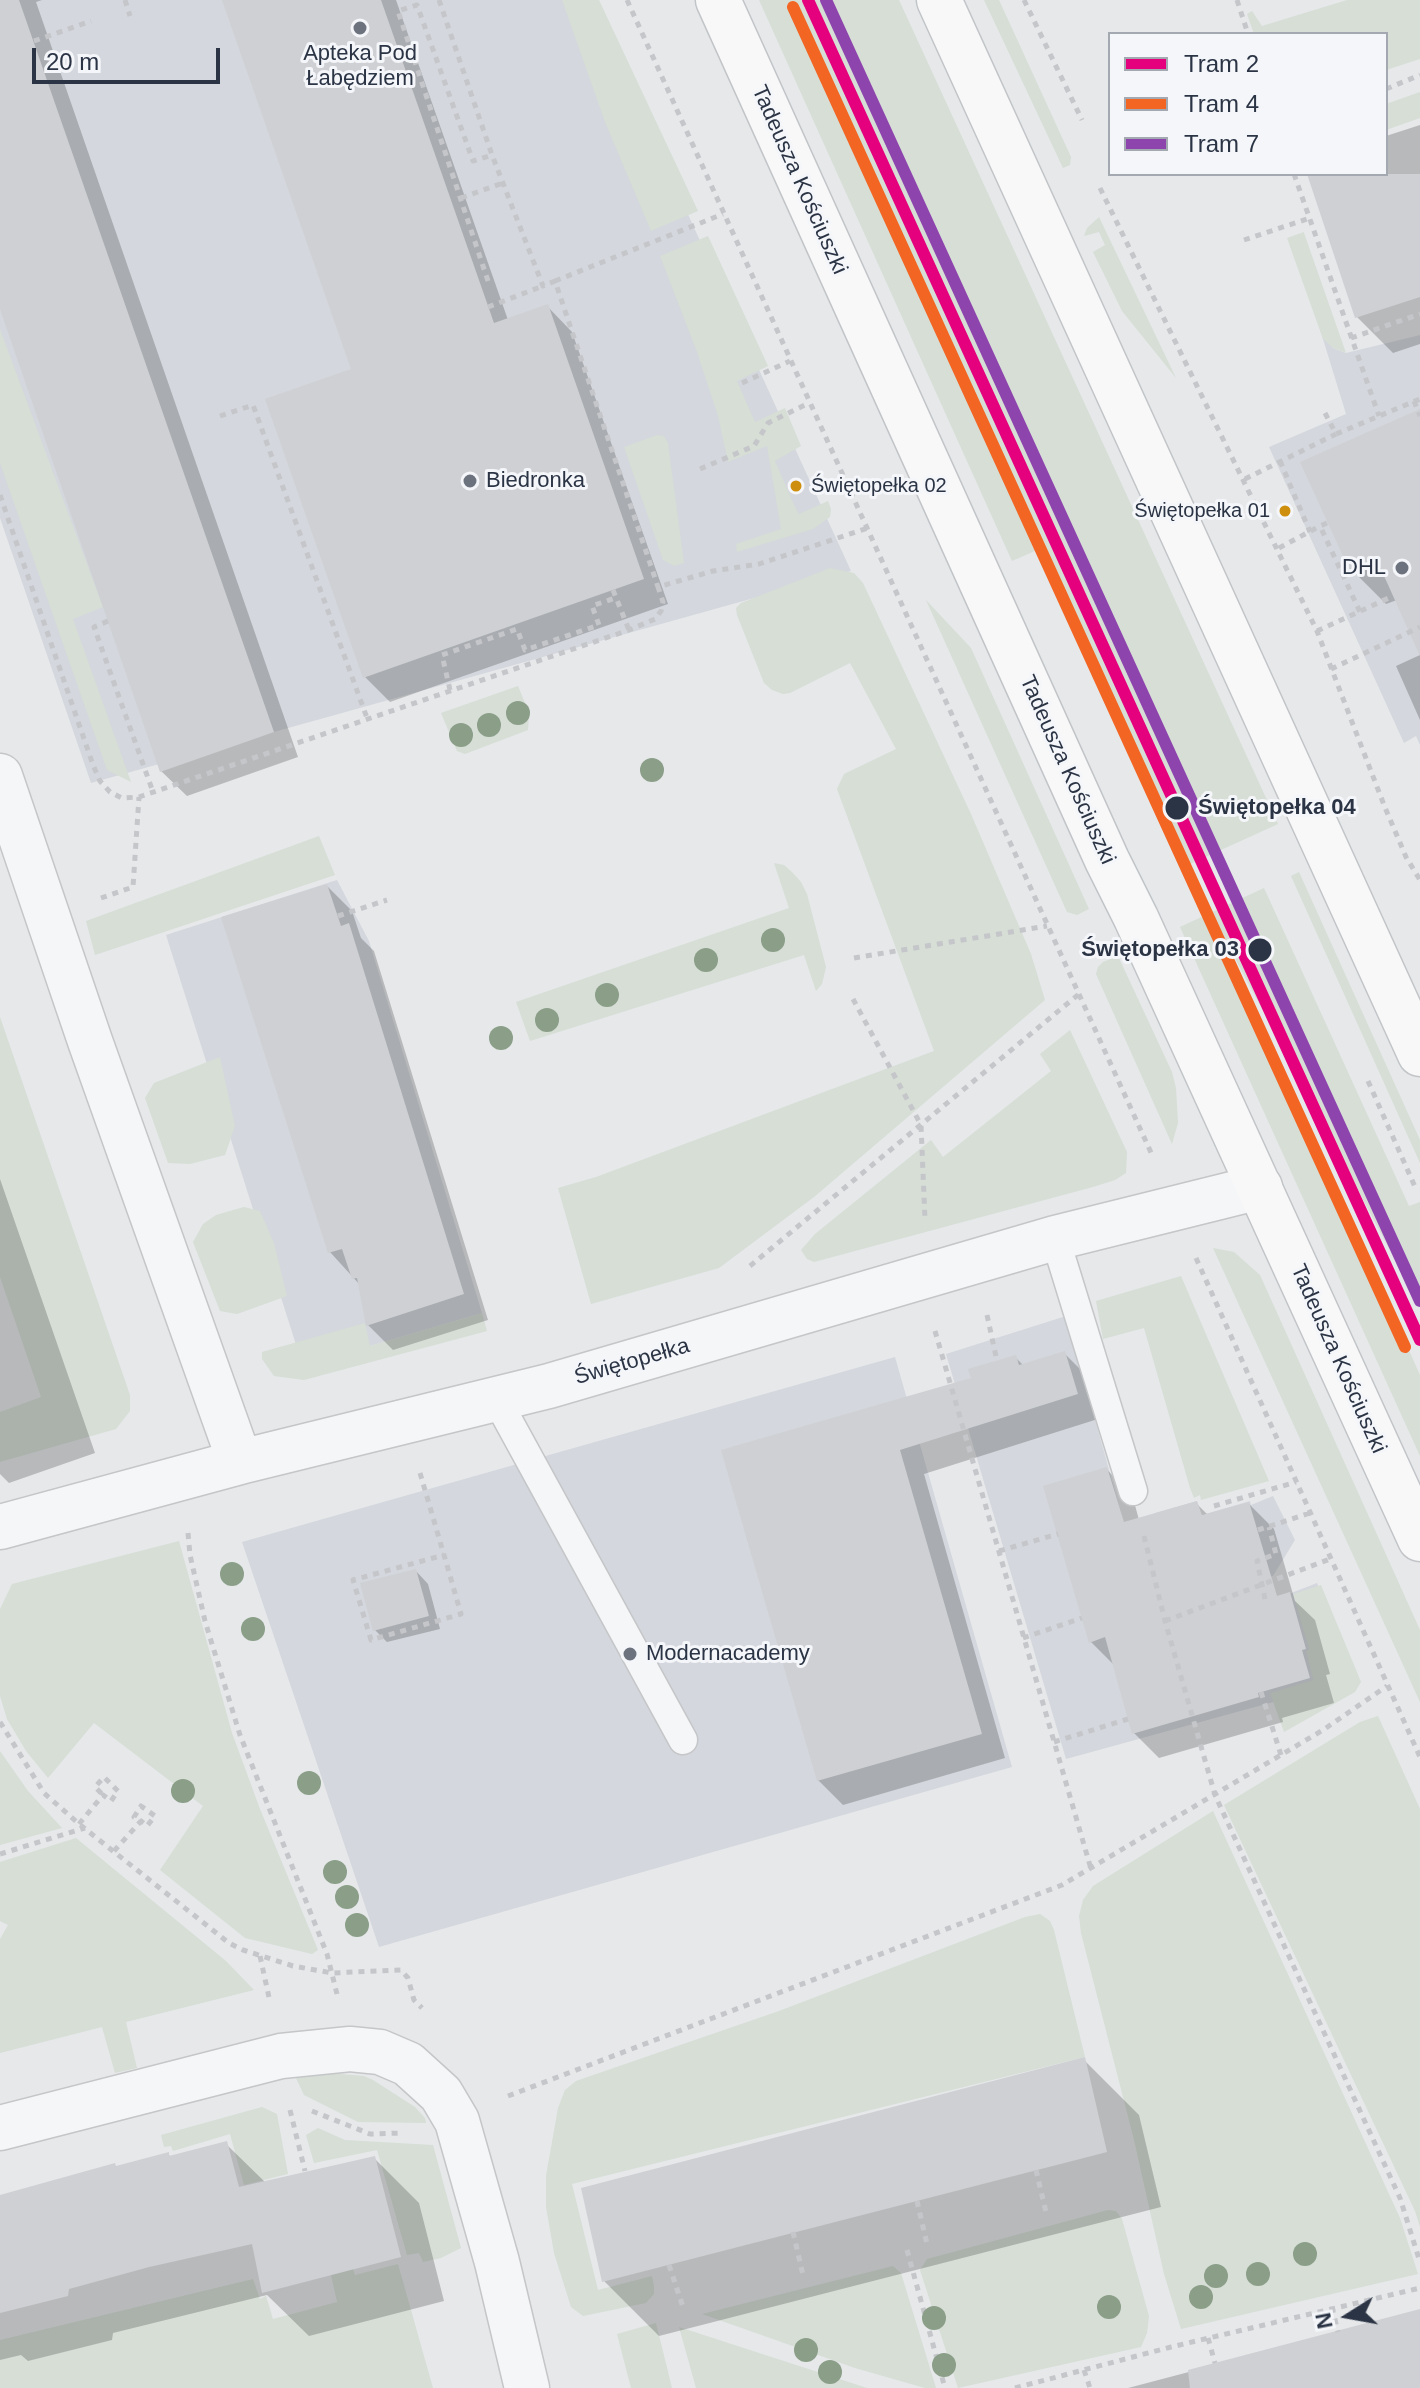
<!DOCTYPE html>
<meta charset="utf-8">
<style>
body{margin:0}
#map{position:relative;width:1420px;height:2388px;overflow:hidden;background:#e6e8ea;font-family:Arial,sans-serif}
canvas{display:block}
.legend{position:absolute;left:1108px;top:32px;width:280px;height:144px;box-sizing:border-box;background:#f4f6f9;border:2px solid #a4a8b1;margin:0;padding:10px 14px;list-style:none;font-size:24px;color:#2b3445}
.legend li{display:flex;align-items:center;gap:16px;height:40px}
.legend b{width:40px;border:2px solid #a4a8b1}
.north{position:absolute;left:1308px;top:2276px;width:80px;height:80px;-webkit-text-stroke:6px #f4f6f9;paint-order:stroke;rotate:259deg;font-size:22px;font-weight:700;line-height:32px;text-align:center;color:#2b3445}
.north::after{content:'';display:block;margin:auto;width:28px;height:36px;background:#2b3445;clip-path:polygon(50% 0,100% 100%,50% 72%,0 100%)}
.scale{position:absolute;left:32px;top:48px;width:188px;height:36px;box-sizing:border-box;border:4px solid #2b3445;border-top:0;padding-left:10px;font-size:24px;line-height:28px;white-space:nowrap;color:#2b3445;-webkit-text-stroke:6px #f4f6f9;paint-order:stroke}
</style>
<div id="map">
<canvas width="1420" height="2388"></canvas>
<ul class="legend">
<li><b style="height:10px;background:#e5007d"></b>Tram 2</li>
<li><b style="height:10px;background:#f26522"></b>Tram 4</li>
<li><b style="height:10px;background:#8e44ad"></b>Tram 7</li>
</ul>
<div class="north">N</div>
<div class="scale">20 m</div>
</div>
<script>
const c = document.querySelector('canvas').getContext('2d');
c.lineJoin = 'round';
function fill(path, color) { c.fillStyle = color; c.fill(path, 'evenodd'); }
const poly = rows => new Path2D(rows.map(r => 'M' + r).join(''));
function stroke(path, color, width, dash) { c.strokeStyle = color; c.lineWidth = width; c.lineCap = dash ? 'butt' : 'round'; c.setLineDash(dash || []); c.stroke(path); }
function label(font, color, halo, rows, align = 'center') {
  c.font = font + ' Arial,sans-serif'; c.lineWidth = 6; c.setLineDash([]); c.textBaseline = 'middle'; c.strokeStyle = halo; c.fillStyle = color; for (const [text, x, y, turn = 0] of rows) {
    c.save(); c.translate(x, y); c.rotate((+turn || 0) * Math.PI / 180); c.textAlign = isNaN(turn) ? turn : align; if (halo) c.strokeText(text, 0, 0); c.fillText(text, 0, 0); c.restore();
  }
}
const built = poly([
 [0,0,590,0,851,571,91,783,0,518],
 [1319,326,1333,348,1346,353,1420,335,1420,745,1416,736,1404,743,1269,447,1346,414],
 [337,880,369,941,482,1313,370,1346,298,1351,166,935],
 [1066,1316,1158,1645,1317,1583,1357,1679,1066,1759,946,1354],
 [895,1357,1012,1767,379,1947,242,1542],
 [1273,1496,1295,1540,1273,1576,1180,1602,1155,1513,1197,1501,1202,1515,1250,1501,1251,1505]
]);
const green = poly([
 [562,0,599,0,698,211,651,231,605,122],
 [759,0,899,0,1278,824,1188,865,1044,547,1012,561],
 [984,0,999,0,1071,157,1070,165,1063,168],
 [1347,0,1420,0,1420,59,1386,70,1386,34,1254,34,1247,14,1252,11,1262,26],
 [1420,92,1420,118,1386,130,1386,104],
 [1099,217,1176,378,1122,311,1093,252,1105,245,1099,232,1084,236,1087,228],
 [1304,232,1304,233,1346,353,1333,348,1323,339,1287,238],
 [708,236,768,366,737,381,755,422,785,408,801,446,775,461,795,507,799,514,828,501,831,509,830,517,813,529,737,552,736,544,781,529,767,446,728,462,718,416,697,352,660,256],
 [0,329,103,607,73,619,131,782,107,770,0,463],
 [657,435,664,436,668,443,684,563,674,566,663,560,624,447],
 [830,568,854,573,863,583,971,814,1031,954,1045,1000,814,1197,719,1268,591,1304,558,1188,596,1177,934,1051,837,789,844,774,896,749,850,663,790,693,783,694,772,690,764,683,737,615,736,608,741,603],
 [926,600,971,648,1089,909,1077,915,1067,912],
 [518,686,529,713,528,730,465,754,457,751,441,713],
 [319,836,335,875,95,955,86,921],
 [774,863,784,865,792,872,801,882,807,894,826,967,822,984,816,991,804,955,530,1041,516,1002,789,908],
 [1299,872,1420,1140,1420,1163,1291,876],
 [1264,888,1409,1206,1420,1202,1420,1307,1219,928,1420,1375,1420,1456,1180,927],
 [1118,956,1172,1072,1176,1088,1178,1123,1172,1144,1096,974,1098,967,1103,962],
 [0,1017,130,1395,130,1411,116,1429,0,1462,0,1412,41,1397,0,1277],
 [1070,1030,1127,1152,1126,1173,1115,1180,1093,1187,814,1262,807,1259,801,1250,815,1234,931,1140,943,1157,1051,1071,1040,1054],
 [220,1057,235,1126,225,1155,190,1164,168,1163,145,1098,154,1083],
 [244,1207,260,1211,274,1243,287,1296,237,1314,220,1311,193,1242,203,1224,216,1215],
 [1213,1248,1234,1252,1260,1275,1420,1630,1420,1702],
 [1181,1276,1269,1481,1201,1500,1200,1495,1194,1498,1190,1488,1144,1328,1103,1339,1096,1301],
 [482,1313,487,1331,304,1380,274,1376,262,1359,262,1352,365,1323,370,1346],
 [179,1541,232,1733,260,1809,318,1950,312,1954,245,1938,160,1870,203,1806,94,1723,48,1778,26,1751,7,1719,0,1696,0,1609,12,1584],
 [1321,1585,1361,1682,1355,1692,1284,1732,1270,1693,1313,1680,1306,1651,1309,1649,1293,1594],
 [1378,1716,1420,1809,1420,2227,1415,2211,1224,1805,1360,1722],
 [0,1751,28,1791,62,1828,0,1845],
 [1213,1811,1400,2218,1418,2274,1181,2329,1164,2274,1134,2140,1081,1933,1079,1916,1083,1900,1093,1886],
 [76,1838,226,1961,254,1990,126,2022,137,2068,115,2073,102,2027,0,2053,0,1939,8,1925,0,1921,0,1862],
 [1040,1914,1050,1921,1054,1930,1085,2057,572,2184,598,2290,652,2276,654,2286,654,2294,646,2303,583,2316,571,2307,554,2253,546,2207,546,2176,558,2108,565,2090,576,2081,779,2011,1025,1917],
 [328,2073,364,2076,373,2080,415,2107,425,2118,426,2123,358,2122,304,2095,296,2078],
 [262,2107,277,2114,288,2174,244,2185,230,2134,173,2151,171,2146,164,2147,161,2135],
 [318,2128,345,2140,433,2145,461,2248,441,2258,423,2262,419,2253,407,2255,377,2150,314,2163,306,2135],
 [1108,2210,1116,2211,1122,2219,1149,2316,1147,2333,1141,2347,958,2388,920,2270,927,2259],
 [398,2264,433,2388,0,2388,0,2340,253,2279,260,2299,266,2296,273,2319,337,2302,331,2275,353,2269,355,2275],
 [893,2266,901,2273,936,2388,925,2388,855,2368,702,2314],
 [656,2323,672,2388,631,2388,617,2334],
 [679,2327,867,2388,696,2388]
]);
const shadow = poly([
 [0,0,42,0,36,2,298,757,187,796,161,771,0,304],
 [224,0,396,0,508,320,547,306,572,332,668,604,390,702,365,677,354,370],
 [1420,125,1420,344,1393,353,1357,317,1309,174,1386,174,1386,136],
 [1420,423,1420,651,1397,600,1386,604,1350,568],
 [1420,655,1420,720,1396,666],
 [327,886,352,911,361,938,374,951,488,1320,393,1350,368,1325,360,1285,330,1252],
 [0,1179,95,1453,9,1483,0,1474],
 [1065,1354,1089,1378,1101,1418,924,1474,1005,1758,843,1805,818,1780,724,1452,973,1380,1015,1357,1023,1365],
 [1106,1469,1132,1494,1139,1520,1197,1504,1208,1515,1249,1504,1274,1529,1295,1601,1315,1620,1330,1674,1326,1675,1334,1703,1282,1718,1283,1722,1159,1758,1134,1733,1115,1666,1090,1641],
 [416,1571,428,1584,440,1629,387,1642,374,1629],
 [1084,2060,1139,2115,1161,2207,659,2336,604,2281],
 [226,2144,266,2183,375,2159,419,2203,444,2301,309,2336,267,2295,113,2333,112,2340,28,2361,21,2355,0,2360,0,2197,168,2154,171,2157],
 [1413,2313,1420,2321,1420,2388,1128,2388]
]);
const building = poly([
 [0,0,19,0,274,732,160,772,0,309],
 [222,0,381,0,494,323,548,304,644,579,363,678,265,399,351,369],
 [1307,174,1420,174,1420,297,1355,318],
 [1420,409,1420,656,1376,558,1349,569,1300,462],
 [327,884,341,926,349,923,464,1294,366,1326,357,1278,352,1279,342,1249,328,1253,221,917],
 [1065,1351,1078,1394,900,1450,982,1734,817,1781,721,1450,971,1378,968,1369,1016,1355,1019,1365],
 [1107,1467,1124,1522,1197,1501,1202,1515,1249,1502,1277,1596,1290,1592,1306,1649,1302,1650,1310,1678,1258,1693,1259,1697,1132,1734,1105,1637,1089,1643,1043,1486],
 [416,1569,429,1616,373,1631,360,1583],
 [1085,2057,1107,2152,602,2282,581,2188],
 [227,2141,239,2187,375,2156,401,2257,262,2293,252,2244,149,2267,69,2289,68,2296,0,2313,0,2195,115,2163,116,2166,169,2152,169,2156],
 [1420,2309,1420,2388,1190,2388,1188,2370]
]);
const path = poly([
 [125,0,130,16],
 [439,0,492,155,543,286,555,281,658,587],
 [627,0,1153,1157],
 [1024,0,1082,120],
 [1237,0,1248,34],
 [34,41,91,21],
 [1386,89,1420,75],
 [1294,174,1379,416],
 [1100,188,1317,631,1384,805,1406,857,1420,880],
 [461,198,503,183],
 [1244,240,1310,218],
 [488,281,398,11,417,5,473,161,492,155],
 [555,281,723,214],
 [488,307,543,286],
 [1351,338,1420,314],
 [742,383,790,361],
 [1414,401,1420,416],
 [1325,413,1336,434,1420,399],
 [220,416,253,405,367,718],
 [1280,461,1310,532],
 [700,469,754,446,768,423,809,403],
 [1245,479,1336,434],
 [0,495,93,765,100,781,110,792,122,798,139,797,629,630,655,619,661,611,663,602,658,587,713,571,759,564,868,528],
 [1327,523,1320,526,1360,612],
 [1279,548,1320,526],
 [613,590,629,630],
 [108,621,94,627,153,792],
 [1317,631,1393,596],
 [1331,669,1420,627],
 [450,690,442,655,517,629,525,650,599,625,592,606,615,598],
 [101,898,133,887,139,797],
 [338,916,387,900],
 [854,958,1047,926],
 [853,999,921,1125,925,1220],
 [1368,1081,1416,1189],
 [1196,1258,1420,1757],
 [750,1266,1079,994],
 [987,1315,997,1361],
 [935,1331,1091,1869],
 [420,1473,444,1555,461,1614,371,1640,353,1580,444,1555],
 [1214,1506,1296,1482],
 [1258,1530,1310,1513],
 [188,1533,190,1555,205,1621,240,1735,327,1954,337,1994],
 [1144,1536,1165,1621,1215,1795,1400,2198,1420,2262],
 [999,1551,1058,1534],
 [1265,1599,1257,1561,1276,1554,1269,1527],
 [1165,1621,1330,1559],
 [1023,1638,1082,1618],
 [1261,1692,1281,1755],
 [0,1722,44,1793,79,1824,229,1943,243,1950,293,1966,332,1973,401,1970,408,1978,414,2000,422,2008],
 [1054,1742,1128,1719],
 [79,1824,103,1795,111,1801,118,1791,104,1777,95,1787,103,1795],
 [114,1851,141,1821,134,1817,141,1806,155,1816,147,1826,141,1821],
 [0,1854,85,1828],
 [260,1956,270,2002],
 [508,2096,1062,1885,1323,1730,1387,1686],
 [290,2110,305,2171],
 [312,2111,370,2134,402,2133],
 [1036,2170,1046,2212],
 [917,2201,927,2244],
 [793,2232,803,2275],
 [907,2250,945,2388],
 [669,2265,683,2307],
 [1332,2307,1338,2332],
 [1208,2338,1215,2363],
 [1084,2370,1090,2388],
 [1015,2388,1171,2347,1420,2288]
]);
const service = poly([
 [1055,1238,1133,1491],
 [497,1400,683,1740]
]);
const minor = poly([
 [0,776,90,1041,240,1462],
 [0,1527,240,1462,549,1386,1055,1238,1260,1187],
 [0,2128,281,2056,350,2049,380,2052,408,2064,441,2094,457,2121,497,2262,527,2388]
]);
const primary = poly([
 [718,0,1107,860,1136,918,1420,1539],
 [939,0,1420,1054]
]);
const tram1 = poly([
 [808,0,1420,1340]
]);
const tram2 = poly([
 [793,7,1405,1347]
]);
const tram3 = poly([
 [826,0,1420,1301]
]);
const trees = [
 [518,713],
 [489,725],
 [461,735],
 [652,770],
 [773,940],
 [706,960],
 [607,995],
 [547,1020],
 [501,1038],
 [232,1574],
 [253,1629],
 [309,1783],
 [183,1791],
 [335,1872],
 [347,1897],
 [357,1925],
 [1305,2254],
 [1258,2274],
 [1216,2276],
 [1201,2297],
 [1109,2307],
 [934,2318],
 [806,2350],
 [944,2365],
 [830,2372]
];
const markers = [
 [360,28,8,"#6c737f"],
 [470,481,8,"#6c737f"],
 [796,486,7,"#ce8f0e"],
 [1285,511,7,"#ce8f0e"],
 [1402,568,8,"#6c737f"],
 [1177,808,13,"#2b3445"],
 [1260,950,13,"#2b3445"],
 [630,1654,8,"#6c737f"]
];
const busNames = [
 ["Świętopełka 02",811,486],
 ["Świętopełka 01",1270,511,"right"]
];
const poiNames = [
 ["Apteka Pod",360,54,"center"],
 ["Łabędziem",360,79,"center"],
 ["Biedronka",486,481],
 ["DHL",1386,568,"right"],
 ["Modernacademy",646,1654]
];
const streetNames = [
 ["Tadeusza Kościuszki",799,180,66],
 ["Tadeusza Kościuszki",1067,770,66],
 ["Tadeusza Kościuszki",1338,1359,66],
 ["Świętopełka",632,1362,-16]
];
const stopNames = [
 ["Świętopełka 04",1198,808],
 ["Świętopełka 03",1239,950,"right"]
];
fill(built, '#d4d7dd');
fill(green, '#d6ded6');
fill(shadow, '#0003');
fill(building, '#ced0d3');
stroke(service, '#c4c6c8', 31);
stroke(minor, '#c4c6c8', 47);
stroke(primary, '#c2c5c8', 47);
stroke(path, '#c5c6ca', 5, [6, 6]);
stroke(service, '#f5f6f7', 28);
stroke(minor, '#f5f6f7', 44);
stroke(primary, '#f8f8f8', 44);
stroke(tram1, '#e5007d', 12);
stroke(tram2, '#f26522', 12);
stroke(tram3, '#8e44ad', 12);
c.fillStyle = '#8a9e88';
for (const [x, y] of trees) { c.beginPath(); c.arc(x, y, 12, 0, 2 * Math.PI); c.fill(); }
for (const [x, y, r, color] of markers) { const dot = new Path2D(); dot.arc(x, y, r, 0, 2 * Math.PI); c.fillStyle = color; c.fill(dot); stroke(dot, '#f4f6f9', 3); }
label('20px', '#2b3445', '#f4f6f9', busNames, 'left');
label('22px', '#2b3445', '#f4f6f9', poiNames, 'left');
label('22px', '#2b3445', '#f4f6f9', streetNames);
label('bold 22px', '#2b3445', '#f4f6f9', stopNames, 'left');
</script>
